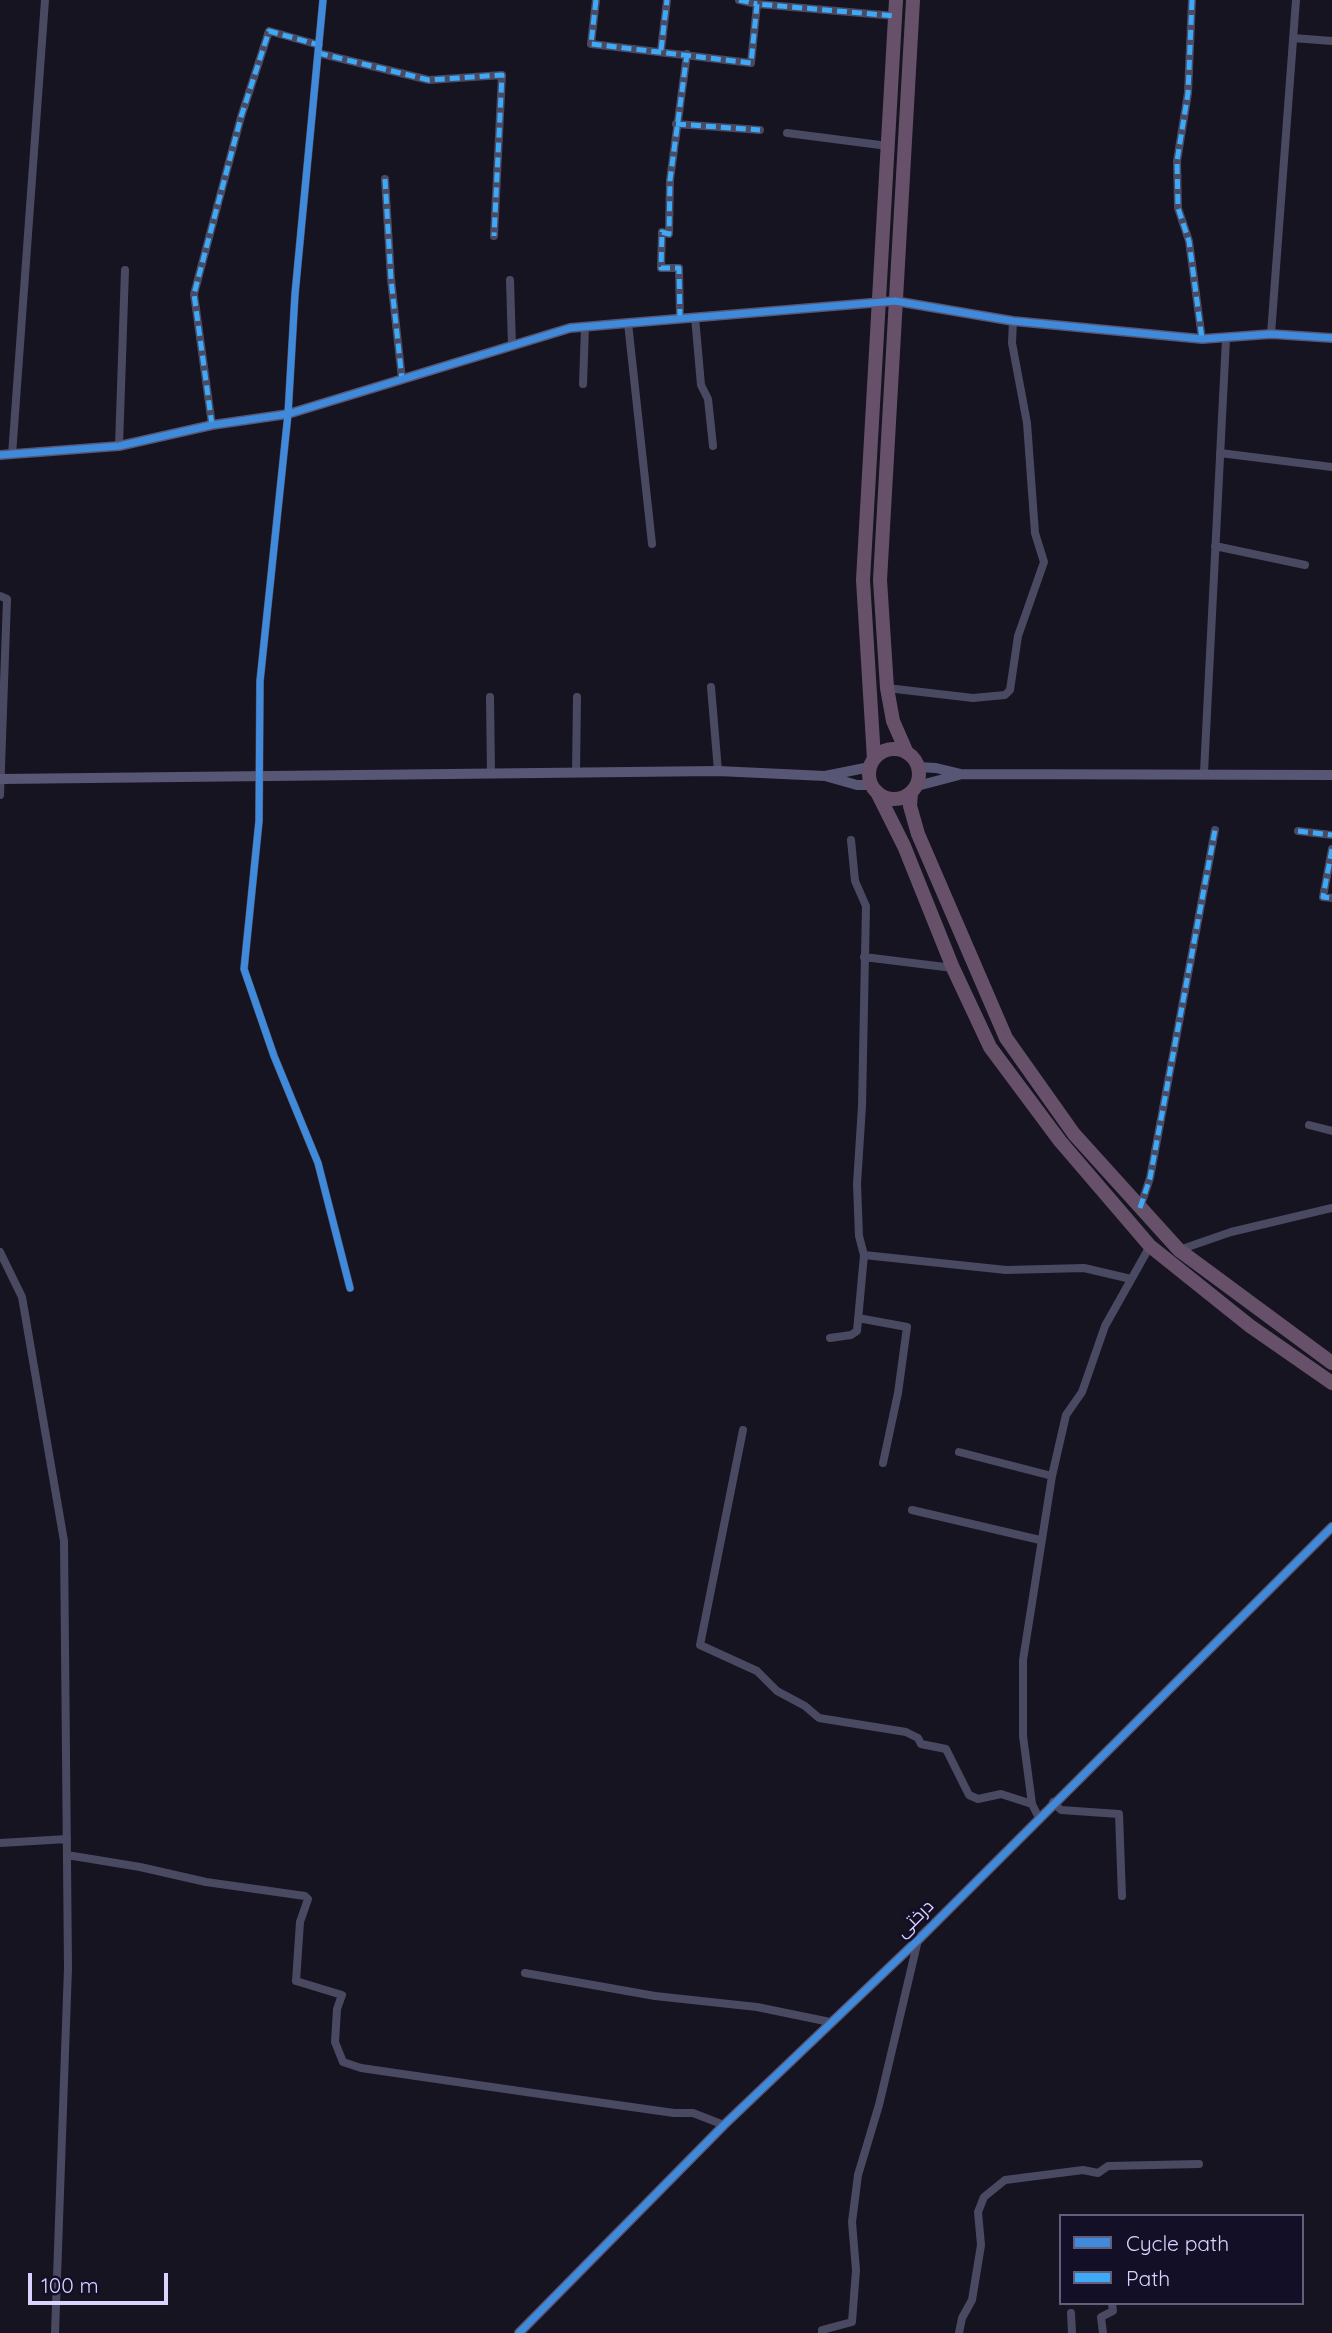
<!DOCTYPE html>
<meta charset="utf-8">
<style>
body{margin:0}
#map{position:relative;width:1332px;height:2333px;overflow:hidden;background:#161421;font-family:Quicksand,sans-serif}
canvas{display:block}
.legend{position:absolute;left:1059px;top:2214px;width:245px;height:91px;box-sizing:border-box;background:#130f26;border:2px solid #625e7d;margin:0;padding:9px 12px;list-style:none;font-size:21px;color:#d9d4ff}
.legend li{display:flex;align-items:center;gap:14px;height:35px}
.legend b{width:35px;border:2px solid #625e7d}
.scale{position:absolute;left:28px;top:2273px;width:140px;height:32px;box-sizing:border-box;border:4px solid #d9d4ff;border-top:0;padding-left:9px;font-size:21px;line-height:24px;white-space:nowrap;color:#d9d4ff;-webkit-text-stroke:5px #130f26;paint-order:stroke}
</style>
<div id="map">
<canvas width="1332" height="2333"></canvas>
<ul class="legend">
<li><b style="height:9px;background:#408adc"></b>Cycle path</li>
<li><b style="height:9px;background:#3fa9f5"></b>Path</li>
</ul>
<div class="scale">100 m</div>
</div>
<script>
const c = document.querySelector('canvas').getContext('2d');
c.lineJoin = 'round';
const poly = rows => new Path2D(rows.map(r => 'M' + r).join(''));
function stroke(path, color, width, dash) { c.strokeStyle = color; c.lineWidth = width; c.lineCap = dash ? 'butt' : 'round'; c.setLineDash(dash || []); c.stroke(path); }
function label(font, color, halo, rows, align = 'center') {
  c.font = font + ' Quicksand,Cairo,sans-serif'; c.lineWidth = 6; c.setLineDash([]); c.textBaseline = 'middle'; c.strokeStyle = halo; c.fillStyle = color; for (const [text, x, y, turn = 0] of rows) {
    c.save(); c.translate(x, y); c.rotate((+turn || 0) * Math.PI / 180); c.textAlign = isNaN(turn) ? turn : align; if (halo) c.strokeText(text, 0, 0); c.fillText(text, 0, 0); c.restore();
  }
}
const street = poly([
 [323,0,295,294,288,414,260,681,259,821,244,969,274,1056,318,1163,350,1288],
 [596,0,591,44,751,63,757,4,895,16],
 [739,0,757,4],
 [1192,0,1188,93,1177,161,1178,208,1189,241,1202,339],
 [1293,38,1332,41],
 [661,50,667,0],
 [318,53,429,80,502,75,494,236],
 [676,124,760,130],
 [787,133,888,146],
 [385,179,391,279,402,379],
 [510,280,512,346],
 [695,317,701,385,708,399,713,446],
 [680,319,679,268,661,268,662,232,669,234,670,180,687,54],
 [628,323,652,544],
 [1271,334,1296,0],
 [583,384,585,327],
 [212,425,194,294,241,117,269,31,319,45],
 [119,446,125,270],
 [1220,453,1332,467],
 [12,455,45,0],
 [1215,546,1305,565],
 [0,596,7,599,0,795],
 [711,687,718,771],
 [887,688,973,698,1005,695,1010,690,1018,636,1044,562,1035,533,1027,423,1012,343,1013,321],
 [490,697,491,774],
 [1204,772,1226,339],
 [576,773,577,697],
 [1298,831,1332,835],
 [851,840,855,881,866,906,862,1106,857,1184,859,1236,864,1255,1006,1270,1084,1268,1131,1279],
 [1332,849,1323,897,1332,898],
 [864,957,953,968],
 [1309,1125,1332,1131],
 [1140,1208,1150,1178,1215,830],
 [1179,1250,1231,1232,1332,1208],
 [0,1252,22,1297,64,1541,68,1968,55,2333],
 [858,1318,907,1327,898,1393,883,1463],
 [830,1338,851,1335,857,1331,864,1255],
 [743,1430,700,1645,757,1671,777,1691,805,1706,819,1718,906,1732,918,1738,921,1744,946,1749,969,1795,978,1799,1001,1794,1032,1804],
 [959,1452,1052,1476],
 [912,1510,1040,1540],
 [1053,1802,1061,1810,1119,1814,1122,1896],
 [1038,1816,1032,1804,1023,1736,1023,1660,1052,1476,1066,1415,1082,1392,1105,1326,1150,1246],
 [0,1843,67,1839],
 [67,1855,140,1867,206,1882,305,1896,308,1899,300,1922,296,1981,342,1995,337,2009,335,2042,343,2062,361,2068,526,2092,674,2113,693,2113,724,2125],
 [525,1973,655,1996,757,2007,830,2022],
 [1071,2313,1072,2333],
 [822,2333,822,2330,852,2322,856,2270,852,2222,858,2175,879,2105,918,1940],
 [959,2333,962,2318,972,2300,981,2245,978,2212,984,2197,1005,2180,1083,2170,1098,2173,1108,2166,1199,2164],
 [1103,2333,1101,2317,1113,2311,1112,2303]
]);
const secondary = poly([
 [0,455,119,446,212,425,288,414,570,328,628,323,895,301,1013,321,1202,339,1271,334,1332,338],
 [918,767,936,768,961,774,1332,775],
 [825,776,870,767],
 [1,779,718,771,825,776,857,785,871,785],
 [917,786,959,775],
 [519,2333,724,2125,918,1940,1332,1527]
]);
const highway = poly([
 '869 774a25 25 0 1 1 50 0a25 25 0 1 1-50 0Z',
 [907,753,893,721,887,688,880,580,913,0],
 [874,759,863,580,896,0],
 [877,792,904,846,953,968,990,1047,1060,1141,1150,1246,1250,1326,1332,1383],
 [911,793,910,806,918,834,1006,1038,1074,1134,1179,1250,1332,1363]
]);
const quiet = poly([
 [596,0,591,44,751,63,757,4,895,16],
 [739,0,757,4],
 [1192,0,1188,93,1177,161,1178,208,1189,241,1202,339],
 [661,50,667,0],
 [318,53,429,80,502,75,494,236],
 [676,124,760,130],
 [385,179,391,279,402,379],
 [680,319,679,268,661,268,662,232,669,234,670,180,687,54],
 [212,425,194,294,241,117,269,31,319,45],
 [1298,831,1332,835],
 [1332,849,1323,897,1332,898],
 [1140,1208,1150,1178,1215,830]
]);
const cycleway = poly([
 [323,0,295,294,288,414,260,681,259,821,244,969,274,1056,318,1163,350,1288],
 [0,455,119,446,212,425,288,414,570,328,628,323,895,301,1013,321,1202,339,1271,334,1332,338],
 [519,2333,724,2125,918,1940,1332,1527]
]);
const streetNames = [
 ["درختی",915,1919,-45]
];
stroke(street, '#4a4962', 8);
stroke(secondary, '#575674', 10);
stroke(highway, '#67516a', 14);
stroke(quiet, '#3fa9f5', 5, [10, 5]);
stroke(cycleway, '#408adc', 7);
label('18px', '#d9d4ff', '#130f26', streetNames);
</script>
